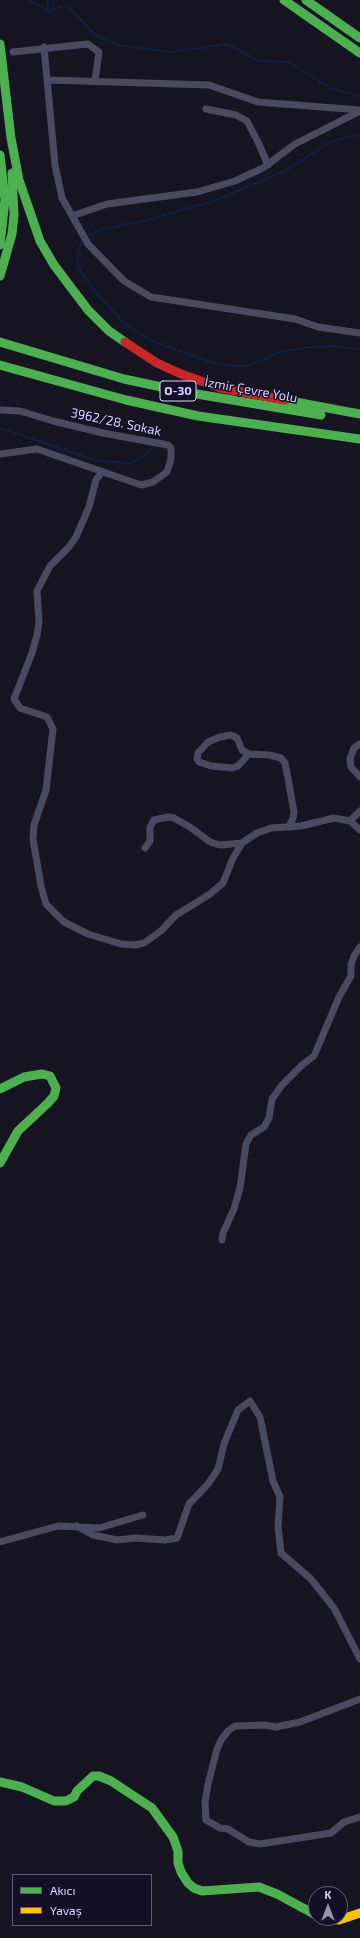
<!DOCTYPE html>
<meta charset="utf-8">
<style>
body{margin:0}
#map{position:relative;width:360px;height:1938px;overflow:hidden;background:#161421;font-family:"Exo 2",sans-serif}
canvas{display:block}
.legend{position:absolute;left:12px;top:1874px;width:140px;height:52px;box-sizing:border-box;background:#130f26;border:1px solid #625e7d;margin:0;padding:5px 7px;list-style:none;font-size:12px;color:#d9d4ff}
.legend li{display:flex;align-items:center;gap:8px;height:20px}
.legend b{width:20px;border:1px solid #625e7d}
.north{position:absolute;left:308px;top:1886px;width:40px;height:40px;box-sizing:border-box;background:#130f26;border:1px solid #625e7d;border-radius:50%;rotate:0deg;font-size:11px;font-weight:700;line-height:16px;text-align:center;color:#d9d4ff}
.north::after{content:'';display:block;margin:auto;width:14px;height:18px;background:#9591b1;clip-path:polygon(50% 0,100% 100%,50% 72%,0 100%)}
</style>
<div id="map">
<canvas width="360" height="1938"></canvas>
<ul class="legend">
<li><b style="height:5px;background:#4caf50"></b>Akıcı</li>
<li><b style="height:5px;background:#ffc107"></b>Yavaş</li>
</ul>
<div class="north">K</div>
</div>
<script>
const c = document.querySelector('canvas').getContext('2d');
c.lineJoin = 'round';
const poly = rows => new Path2D(rows.map(r => 'M' + r).join(''));
function stroke(path, color, width, dash) { c.strokeStyle = color; c.lineWidth = width; c.lineCap = dash ? 'butt' : 'round'; c.setLineDash(dash || []); c.stroke(path); }
function label(font, color, halo, rows, align = 'center') {
  c.font = font + ' "Exo 2",sans-serif'; c.lineWidth = 3; c.setLineDash([]); c.textBaseline = 'middle'; c.strokeStyle = halo; c.fillStyle = color; for (const [text, x, y, turn = 0] of rows) {
    c.save(); c.translate(x, y); c.rotate((+turn || 0) * Math.PI / 180); c.textAlign = isNaN(turn) ? turn : align; if (halo) c.strokeText(text, 0, 0); c.fillText(text, 0, 0); c.restore();
  }
}
const stream = poly([
 [29,0,48,11,67,5,95,35,118,45,170,52,227,44,259,61,289,62,330,88,360,96],
 [48,11,48,0],
 [86,237,96,231,147,220,217,200,287,170,330,142,360,134],
 [83,240,81,243,77,258,80,270,98,295,125,324,152,341,216,364,235,366,245,366,261,361],
 [261,361,276,353,303,348,333,346,360,349],
 [0,428,95,460,131,464,152,449]
]);
const street = poly([
 [44,47,55,165,62,198,88,244,124,281,151,297,295,319,318,327,360,333],
 [13,52,88,44,99,52,95,81],
 [48,80,209,85,258,102,360,110],
 [206,109,236,115,247,121,258,142,268,165],
 [72,216,107,204,197,192,235,181,263,168,295,144,360,111],
 [0,410,20,411,53,421,103,433,168,445,171,448,171,459,167,472,153,482,141,485,37,449,0,454],
 [102,472,96,480,89,507,76,537,68,548,50,566,37,591,39,622,37,635,32,653,14,699,20,708,47,717,53,729,46,790,34,825,33,839,41,886,46,904,64,922,88,934,121,944,135,945,144,943,161,931,176,915,210,894,223,883,233,858,242,843,257,833,271,828,301,826,334,818,350,821,360,830],
 [360,744,354,748,350,759,351,767,360,777],
 [249,754,238,766,232,768,211,766,199,762,197,759,198,753,208,742,220,737,231,735,237,738,242,750,249,754,269,755,281,758,285,763,287,773,294,812,293,818,289,827],
 [350,821,360,811],
 [145,848,150,841,150,827,154,820,168,817,174,818,190,827,210,842,220,845,242,843],
 [222,1240,223,1233,234,1209,240,1188,246,1144,251,1135,264,1127,269,1118,272,1099,282,1085,302,1065,314,1056,339,997,351,976,351,965,354,956,360,947],
 [77,1526,93,1535,117,1540,135,1538,165,1540,177,1538,189,1504,208,1484,218,1469,224,1444,238,1410,250,1401,260,1417,273,1481,280,1497,278,1526,281,1553,311,1579,334,1608,360,1659],
 [0,1542,58,1526,99,1528,143,1515],
 [360,1699,300,1722,276,1727,265,1725,235,1726,228,1731,221,1740,217,1749,208,1784,205,1802,206,1820,220,1828,228,1829,249,1842,260,1844,331,1833,344,1822,360,1817]
]);
const fast = poly([
 [284,0,360,53],
 [306,0,360,38],
 [0,44,11,138,19,180,40,241,54,265,88,310,109,331,125,342],
 [0,155,5,200,0,245],
 [0,276,12,234,14,215,12,173],
 [0,342,124,379,185,392,321,415],
 [0,365,126,400,198,416,360,439],
 [285,400,360,414],
 [0,1089,24,1077,42,1074,50,1076,56,1088,54,1096,48,1103,18,1131,0,1163],
 [0,1782,22,1787,54,1801,66,1801,74,1797,77,1791,93,1776,99,1776,111,1781,152,1808,173,1837,178,1851,178,1863,181,1872,188,1883,194,1888,202,1891,259,1887,277,1894,316,1915]
]);
const slow = poly([
 [323,1918,339,1920,360,1913]
]);
const jam = poly([
 [125,342,157,363,181,374,221,388,285,400]
]);
const shields = [
 [178,391,36]
];
const shieldNames = [
 ["O-30",178,391]
];
const streetNames = [
 ["İzmir Çevre Yolu",251,390,10],
 ["3962/28. Sokak",116,422,12]
];
stroke(stream, '#0d2144', 2);
stroke(street, '#4a4962', 7);
stroke(fast, '#4caf50', 9);
stroke(slow, '#ffc107', 9);
stroke(jam, '#c62828', 9);
for (const [x, y, w] of shields) { const box = new Path2D(); box.roundRect(x - w / 2, y - 10, w, 20, 3); c.fillStyle = '#130f26'; c.fill(box); stroke(box, '#d9d4ff', 1); }
label('bold 12px', '#d9d4ff', null, shieldNames);
label('13px', '#d9d4ff', '#130f26', streetNames);
</script>
